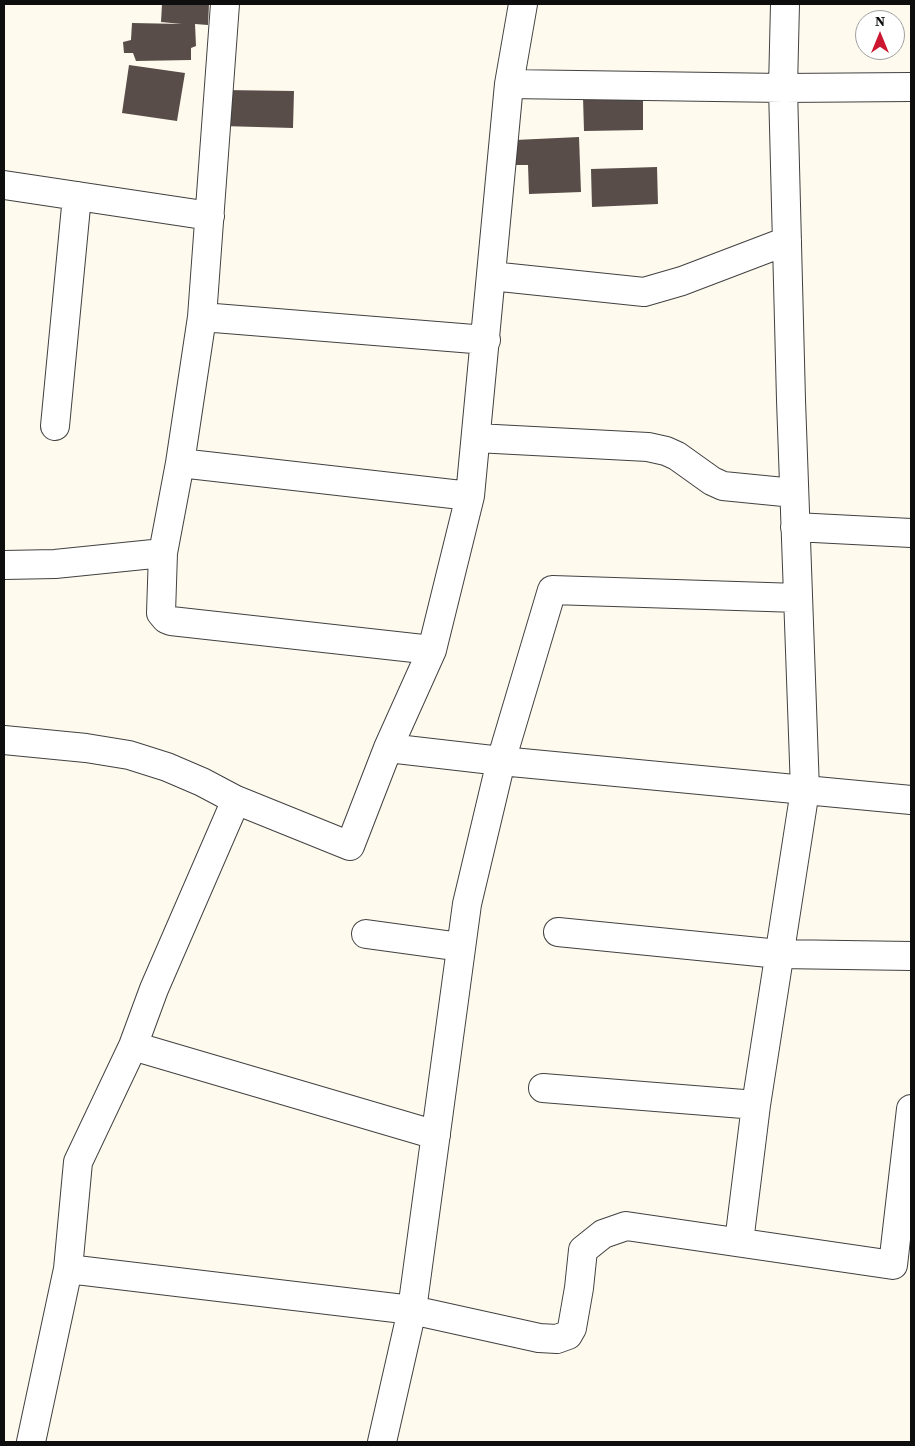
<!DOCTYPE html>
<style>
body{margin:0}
#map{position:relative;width:915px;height:1446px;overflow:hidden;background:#fffaee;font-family:"Source Serif 4",serif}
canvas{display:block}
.frame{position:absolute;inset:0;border:5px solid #0e0e0e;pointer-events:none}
.north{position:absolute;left:855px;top:10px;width:50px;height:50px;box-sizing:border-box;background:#fff;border:1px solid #9f9f9f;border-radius:50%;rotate:0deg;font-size:14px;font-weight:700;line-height:20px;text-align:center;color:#0e0e0e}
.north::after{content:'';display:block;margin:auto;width:18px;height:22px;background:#cc1730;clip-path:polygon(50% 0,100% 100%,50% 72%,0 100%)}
</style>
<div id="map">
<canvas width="915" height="1446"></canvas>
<div class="frame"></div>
<div class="north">N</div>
</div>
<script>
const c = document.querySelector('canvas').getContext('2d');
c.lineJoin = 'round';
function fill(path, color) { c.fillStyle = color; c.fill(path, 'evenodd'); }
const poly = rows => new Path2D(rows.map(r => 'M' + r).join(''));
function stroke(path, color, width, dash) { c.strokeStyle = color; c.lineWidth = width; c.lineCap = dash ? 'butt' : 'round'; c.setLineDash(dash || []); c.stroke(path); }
const building = poly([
 [162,4,209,4,208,25,195,24,196,46,191,48,191,60,136,61,133,53,124,53,123,42,131,40,132,23,182,24,161,22],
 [129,65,185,73,177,121,122,113],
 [223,90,294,91,293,128,222,126],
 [643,96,643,130,584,131,583,97],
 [579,137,581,192,529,194,528,165,516,165,515,140],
 [657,167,658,204,592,207,591,169]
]);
const minor = poly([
 [785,4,783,88,791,400,805,790,911,800],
 [509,84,783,88,911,87],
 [4,185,210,216],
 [491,276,644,292,682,281,787,241],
 [202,317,486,340],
 [55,426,77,196],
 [476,438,648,447,666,451,677,456,712,481,723,486,794,493],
 [180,463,470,496,509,84,523,4],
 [795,527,911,533],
 [163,553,161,613,166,619,171,621,432,650],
 [4,565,55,564,163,553,180,463,202,317,225,4],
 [4,740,86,748,129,755,167,767,202,782,236,800,350,846,388,748,432,650,470,496],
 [388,748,501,761,805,790,756,1105,739,1242],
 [558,932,779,954,911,956],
 [366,934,461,947],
 [133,1046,436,1135],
 [543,1088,756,1105],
 [68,1269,412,1310,539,1338,557,1339,568,1335,572,1328,579,1288,583,1250,603,1234,626,1226,893,1265,911,1109],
 [31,1442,68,1269,78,1162,133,1046,154,989,236,800],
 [382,1442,412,1310,467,904,501,761,552,590,798,598]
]);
fill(building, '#584d49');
stroke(minor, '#414141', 30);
stroke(minor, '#fff', 28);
</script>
